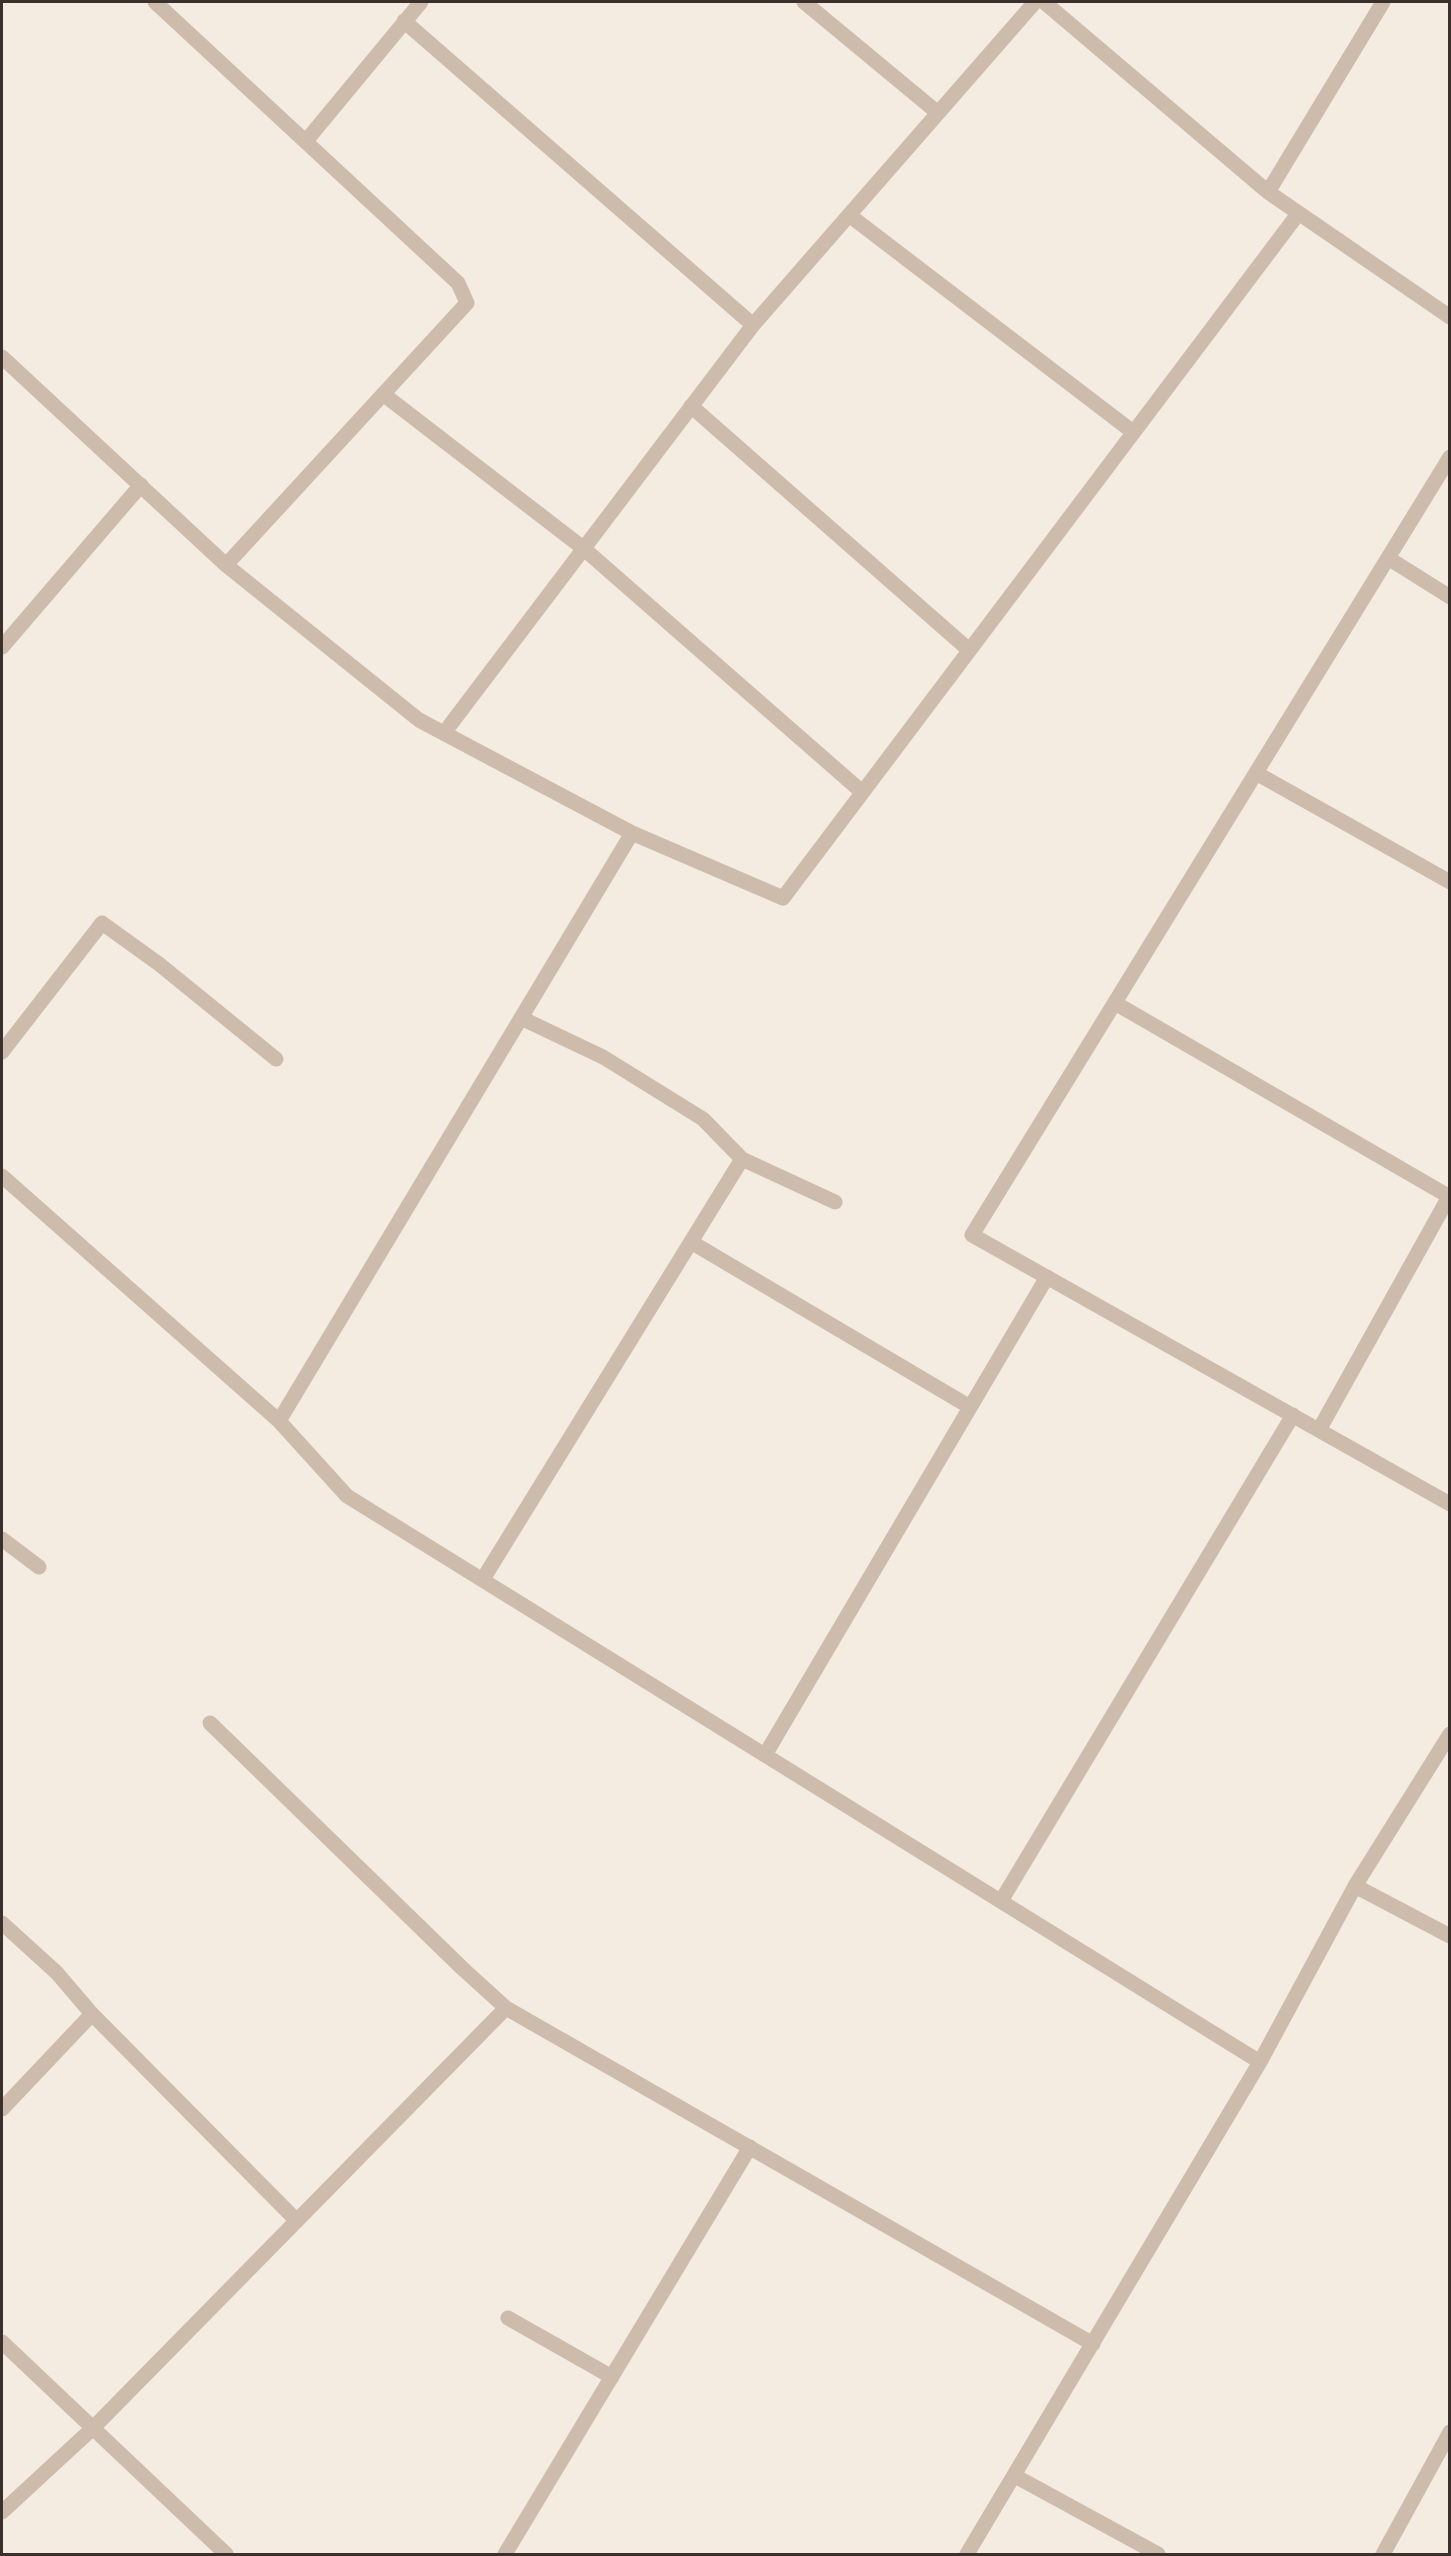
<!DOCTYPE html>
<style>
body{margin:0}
#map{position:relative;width:1451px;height:2556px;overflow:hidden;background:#f4ebe1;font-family:Arial,sans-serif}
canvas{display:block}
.frame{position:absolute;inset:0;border:3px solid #3b302b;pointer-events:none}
</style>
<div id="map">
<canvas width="1451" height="2556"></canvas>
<div class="frame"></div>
</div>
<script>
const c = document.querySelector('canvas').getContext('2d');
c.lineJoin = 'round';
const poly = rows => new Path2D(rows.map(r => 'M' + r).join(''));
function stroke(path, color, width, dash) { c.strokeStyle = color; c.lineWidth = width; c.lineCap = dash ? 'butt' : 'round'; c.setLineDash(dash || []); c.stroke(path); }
const minor = poly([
 [155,2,458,283,467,303,226,565],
 [804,2,938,113],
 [1044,2,1268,192,1450,317],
 [404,21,753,325],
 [306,141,421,2],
 [1268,192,1383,2],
 [849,215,1133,432],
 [2,357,226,565,419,720,632,833,783,898,1298,214],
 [383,394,583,548,862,792],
 [691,406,969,650],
 [1450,457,972,1235,1450,1504],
 [1388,558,1450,597],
 [2,647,141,485],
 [444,733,753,325,1035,2],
 [1256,773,1450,882],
 [1115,1003,1450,1197],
 [521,1018,603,1057,703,1119,742,1159],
 [2,1052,102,923,159,964,276,1059],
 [2,1176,279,1421,347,1496,1260,2062],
 [691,1242,970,1407],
 [279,1421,632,833],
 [1319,1430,1450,1195],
 [2,1539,39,1567],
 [483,1579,742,1159,835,1202],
 [210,1723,462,1968,506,2008,1093,2344],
 [765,1755,1047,1277],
 [1355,1886,1450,1936],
 [1001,1901,1293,1415],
 [2,1923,57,1973,92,2014,297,2221],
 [2,2109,92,2014],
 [508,2318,612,2377],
 [2,2342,226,2554],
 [1015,2476,1158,2554],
 [2,2512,93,2428,506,2008],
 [505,2554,750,2147],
 [967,2554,1260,2062,1355,1886,1450,1734],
 [1383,2554,1450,2432]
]);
stroke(minor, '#cdbbac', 15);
</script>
